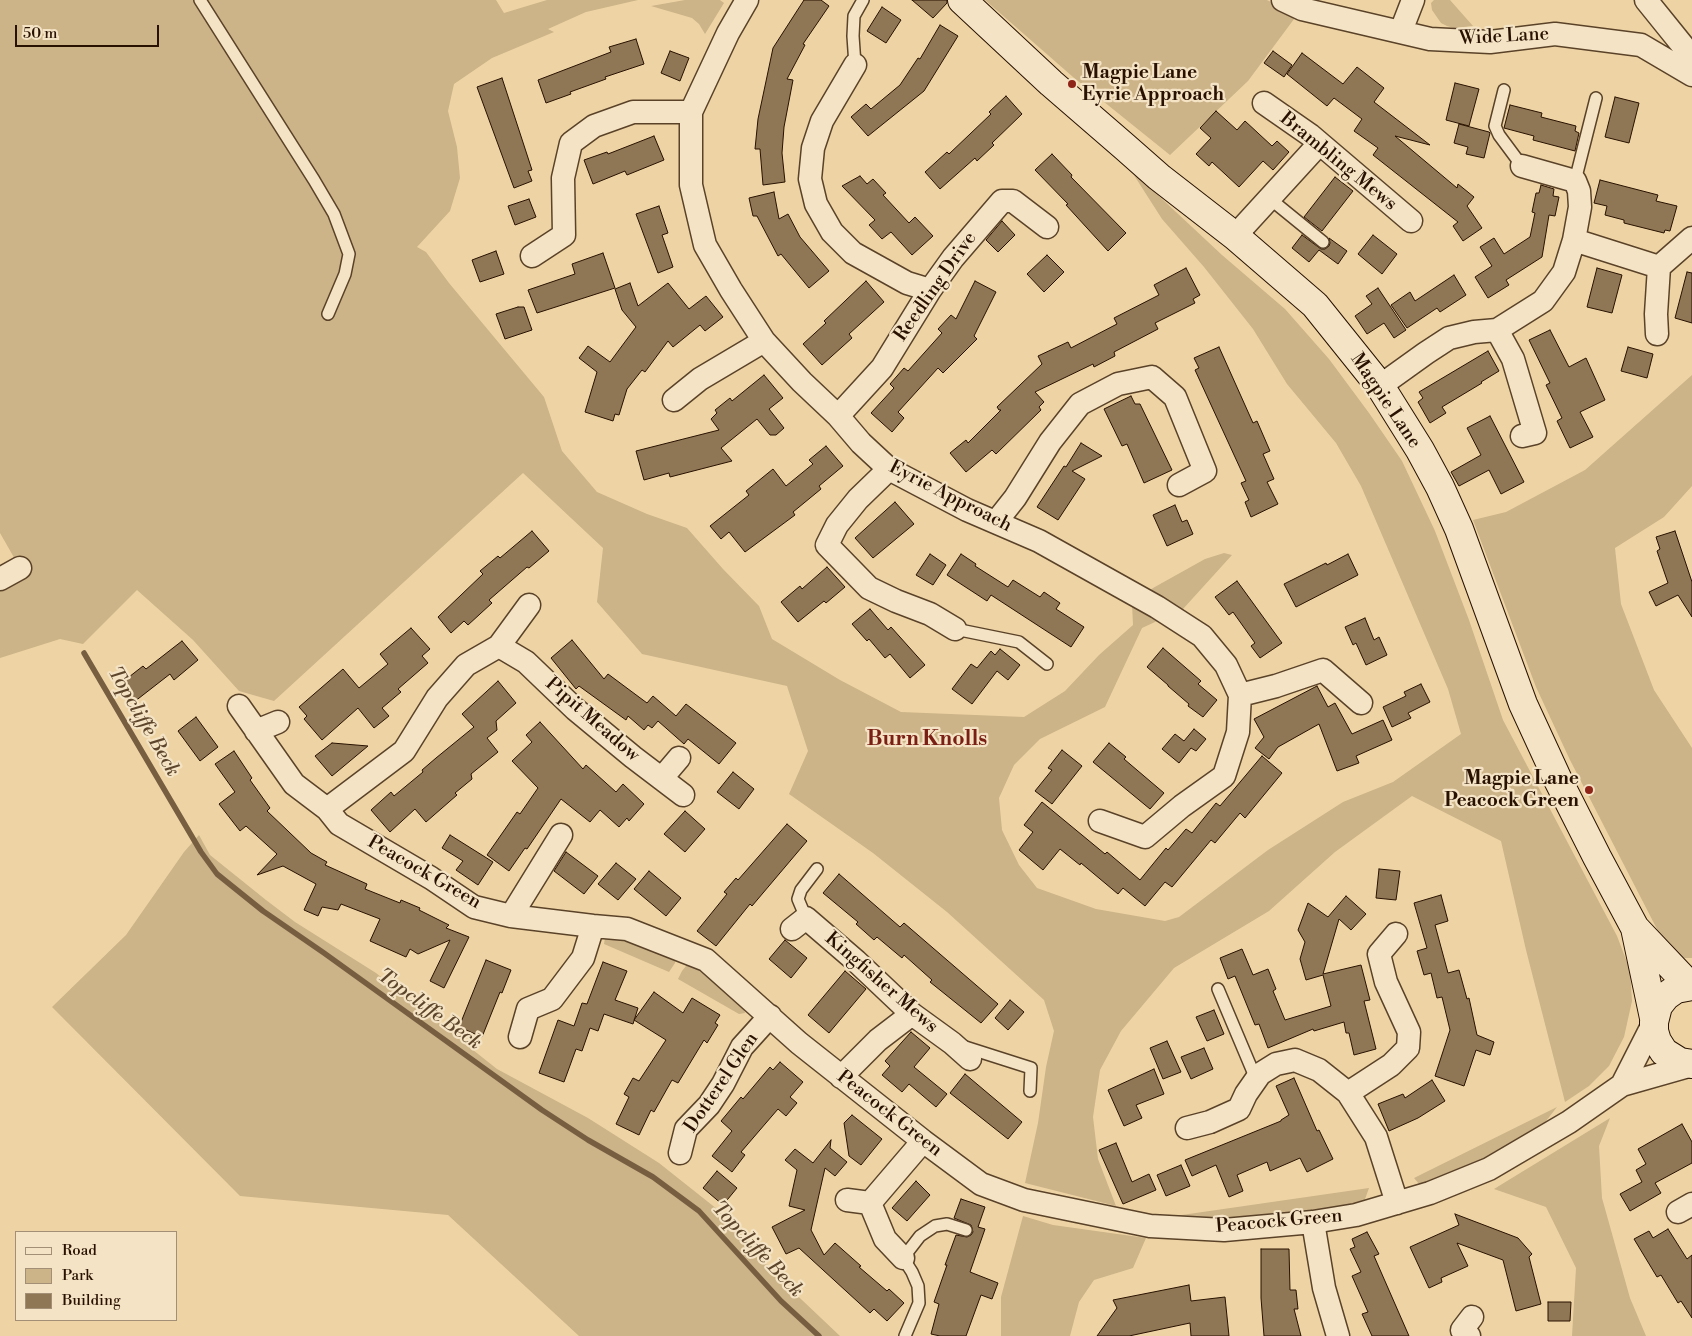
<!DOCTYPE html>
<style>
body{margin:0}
#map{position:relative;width:1692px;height:1336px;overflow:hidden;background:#eed4a4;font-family:"Libre Bodoni",serif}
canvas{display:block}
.legend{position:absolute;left:15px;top:1231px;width:162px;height:90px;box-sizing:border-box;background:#f4e3c4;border:1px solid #a28f76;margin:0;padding:6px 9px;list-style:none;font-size:15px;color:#281100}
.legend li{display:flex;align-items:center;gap:10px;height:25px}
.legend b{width:25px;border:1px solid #a28f76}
.scale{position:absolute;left:15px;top:25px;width:144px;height:22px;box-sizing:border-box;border:2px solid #281100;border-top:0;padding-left:6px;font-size:15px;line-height:18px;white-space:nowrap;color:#281100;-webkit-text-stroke:4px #f4e3c4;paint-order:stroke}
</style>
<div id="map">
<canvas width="1692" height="1336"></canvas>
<ul class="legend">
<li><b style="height:6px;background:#f4e3c4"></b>Road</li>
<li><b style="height:14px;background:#ccb388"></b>Park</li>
<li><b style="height:14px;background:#8f7655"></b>Building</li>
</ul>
<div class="scale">50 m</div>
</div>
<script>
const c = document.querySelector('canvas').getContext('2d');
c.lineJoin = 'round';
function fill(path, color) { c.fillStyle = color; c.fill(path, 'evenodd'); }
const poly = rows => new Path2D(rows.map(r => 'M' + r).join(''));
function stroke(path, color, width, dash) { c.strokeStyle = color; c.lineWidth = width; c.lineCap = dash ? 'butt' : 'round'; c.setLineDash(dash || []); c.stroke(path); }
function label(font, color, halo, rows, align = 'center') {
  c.font = font + ' "Libre Bodoni",serif'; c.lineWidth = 4.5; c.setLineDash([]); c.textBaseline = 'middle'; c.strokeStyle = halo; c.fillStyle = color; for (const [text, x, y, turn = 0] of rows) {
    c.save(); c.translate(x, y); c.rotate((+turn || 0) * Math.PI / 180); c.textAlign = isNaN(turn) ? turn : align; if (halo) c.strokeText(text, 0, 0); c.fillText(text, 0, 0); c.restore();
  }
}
const green = poly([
 [0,0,496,0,504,13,547,0,638,0,586,12,548,29,554,32,492,58,454,84,448,111,457,147,460,178,450,211,417,247,426,252,449,283,544,397,562,451,597,492,647,514,687,528,723,569,759,606,772,639,840,680,901,712,1024,717,1065,691,1099,655,1133,625,1132,604,1153,588,1205,559,1224,553,1232,555,1183,609,1142,628,1105,707,1040,739,1014,765,999,798,1002,830,1019,865,1037,888,1096,909,1165,921,1179,917,1268,850,1343,802,1393,782,1461,734,1448,689,1361,486,1336,443,1287,384,1253,329,1204,267,1162,219,1130,169,1222,255,1285,309,1329,359,1369,413,1402,461,1435,531,1469,620,1503,720,1617,936,1630,970,1632,1001,1624,1037,1609,1066,1589,1086,1565,1102,1526,950,1501,841,1412,796,1335,852,1269,911,1174,968,1121,1031,1100,1070,1093,1117,1098,1159,1116,1206,1025,1183,1038,1123,1046,1067,1054,1031,1044,1000,947,912,873,853,789,794,808,751,787,686,642,654,597,602,603,548,523,473,274,701,239,691,193,640,137,590,83,644,60,639,0,658,0,579,20,568,0,533],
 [685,0,720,0,724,3,705,34,699,24,692,18,651,6],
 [985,0,1267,0,1297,15,1248,81,1170,155,1073,77],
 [1434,0,1450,0,1473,26,1454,28,1447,26,1441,23,1432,10,1431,3],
 [1692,375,1692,486,1664,517,1615,548,1621,604,1654,690,1692,748,1692,958,1684,958,1673,949,1659,933,1570,760,1536,687,1473,520,1506,512,1585,470],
 [199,835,210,855,266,900,295,922,376,973,497,1069,588,1118,659,1163,722,1213,783,1282,840,1336,579,1336,448,1215,240,1196,52,1007,126,935,184,852],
 [618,937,675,959,675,963,669,972,604,944,605,938],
 [691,965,695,966,743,1006,745,1013,739,1014,678,979,682,971,686,966],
 [1557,1107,1539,1130,1485,1158,1420,1185,1414,1178],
 [1610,1118,1599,1146,1602,1198,1630,1298,1646,1336,1572,1336,1576,1268,1546,1207,1494,1189],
 [1369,1188,1364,1202,1313,1212,1222,1220,1168,1217],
 [1023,1216,1053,1225,1146,1238,1133,1268,1094,1280,1079,1302,1070,1336,1001,1336,1001,1297]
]);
const stream = poly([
 [84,653,201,852,217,874,263,911,324,953,542,1110,588,1140,653,1177,699,1211,781,1301,819,1336]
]);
const building = poly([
 [804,0,821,0,829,6,803,44,805,45,787,79,793,80,784,127,782,153,785,182,763,185,760,149,755,149,758,119,765,86,773,48,804,0],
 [912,0,947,0,947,3,933,18,912,0],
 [882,7,901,20,886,43,867,31,882,7],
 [940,25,958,36,924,91,868,136,851,117,866,104,871,109,900,85,918,58,920,59,940,25],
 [636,39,644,64,605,77,606,79,570,92,571,94,546,103,538,80,611,52,609,47,636,39],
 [670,51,689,58,680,81,661,73,670,51],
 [1273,51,1292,65,1284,77,1264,63,1273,51],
 [1302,53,1343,84,1357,67,1384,88,1374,102,1430,145,1395,136,1457,188,1458,184,1474,197,1467,206,1482,228,1463,241,1453,226,1458,222,1373,155,1378,148,1354,131,1362,119,1334,98,1327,106,1287,74,1302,53],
 [502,78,532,170,528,171,532,181,514,188,477,87,502,78],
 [1455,83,1479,89,1469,126,1446,120,1455,83],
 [1006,96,1022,114,992,143,994,145,977,161,975,158,940,189,925,172,947,152,949,154,991,114,989,112,1006,96],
 [1615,97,1639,103,1629,143,1605,137,1615,97],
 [1510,105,1542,113,1541,117,1576,126,1575,131,1579,133,1575,151,1533,140,1534,136,1504,128,1510,105],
 [1216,111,1237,130,1245,121,1272,146,1277,141,1289,152,1273,170,1263,161,1239,187,1212,162,1209,166,1196,154,1211,138,1200,128,1216,111],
 [1459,124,1489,132,1490,133,1484,158,1466,154,1468,147,1454,143,1459,124],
 [654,136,664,160,627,175,625,171,593,184,584,160,607,152,608,154,654,136],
 [1052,154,1072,175,1071,177,1126,233,1108,251,1066,205,1068,204,1035,170,1052,154],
 [860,176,867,184,873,179,886,193,883,195,909,223,915,217,933,236,912,255,891,232,882,239,869,225,875,220,842,186,860,176],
 [1335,177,1353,191,1322,231,1304,217,1335,177],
 [1600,180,1658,195,1656,201,1677,206,1670,231,1665,230,1664,233,1624,223,1624,220,1605,215,1607,206,1594,203,1600,180],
 [1541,185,1554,189,1553,196,1559,197,1555,216,1549,215,1542,257,1506,280,1509,285,1488,298,1475,277,1492,266,1480,247,1494,238,1504,254,1530,237,1535,213,1532,212,1536,193,1539,193,1541,185],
 [774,192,779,219,788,214,800,237,829,271,809,288,781,254,778,256,757,216,753,216,749,198,774,192],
 [529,199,536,217,515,225,508,206,529,199],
 [659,206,668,233,662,235,673,267,658,273,636,214,659,206],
 [1002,221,1015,235,998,252,986,240,1002,221],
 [1302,235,1321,249,1325,249,1329,246,1330,243,1329,238,1347,251,1338,264,1319,250,1309,262,1292,248,1302,235],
 [1373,235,1397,254,1382,274,1358,254,1373,235],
 [496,251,504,274,480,282,472,260,496,251],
 [603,253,615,288,537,313,528,290,575,274,572,264,603,253],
 [1047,255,1064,272,1044,292,1027,274,1047,255],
 [1186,268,1200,295,1193,299,1195,303,1155,323,1158,329,1114,352,1115,356,1094,367,1093,364,1035,392,1044,402,1039,407,1041,410,996,454,992,450,966,472,950,453,966,440,968,443,1001,410,999,410,997,407,1042,364,1038,356,1068,342,1071,348,1117,324,1114,318,1159,295,1154,285,1186,268],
 [1597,268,1622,275,1612,313,1587,307,1597,268],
 [1687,272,1692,273,1692,323,1675,318,1687,272],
 [1454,275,1466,295,1440,312,1437,308,1407,328,1391,305,1410,292,1415,301,1454,275],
 [866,281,884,302,849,334,852,338,822,365,803,344,826,323,824,321,866,281],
 [975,281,996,292,974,336,977,339,943,373,938,368,898,412,904,418,892,432,871,413,894,388,890,384,904,368,908,371,942,333,938,329,951,315,956,319,975,281],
 [630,283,638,306,668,283,689,309,706,296,723,317,705,331,700,325,673,347,668,341,645,372,642,370,627,389,619,415,615,414,613,421,585,412,597,372,579,358,588,346,610,362,636,327,622,310,615,289,630,283],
 [1378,288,1406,330,1394,338,1384,323,1367,334,1355,316,1372,304,1366,296,1378,288],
 [518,307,524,307,532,330,505,339,496,314,518,307],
 [1550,330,1569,367,1586,358,1605,400,1580,412,1593,437,1570,448,1557,421,1562,418,1546,385,1550,383,1529,340,1550,330],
 [1219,347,1253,423,1257,421,1270,451,1263,454,1274,479,1267,482,1278,504,1251,517,1245,502,1249,500,1241,483,1246,481,1195,370,1199,368,1194,358,1219,347],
 [1628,347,1653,354,1647,378,1621,371,1628,347],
 [1488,351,1499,371,1481,382,1482,383,1442,407,1446,413,1430,423,1418,402,1423,398,1419,392,1488,351],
 [764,375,783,398,769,409,784,428,776,435,770,435,757,419,721,448,732,461,670,477,669,473,644,480,636,451,719,430,711,419,717,413,715,410,730,398,732,401,764,375],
 [1131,396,1135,404,1140,404,1172,470,1144,483,1127,444,1122,446,1104,409,1131,396],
 [1490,416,1524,482,1501,494,1489,470,1459,486,1451,472,1481,455,1467,428,1490,416],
 [1081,443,1102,456,1072,471,1085,479,1058,520,1037,507,1064,466,1066,467,1081,443],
 [826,446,843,466,819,486,821,489,793,512,795,515,745,552,729,532,721,539,710,526,749,495,746,491,773,469,786,486,813,464,809,460,826,446],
 [895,502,914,524,873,558,855,538,895,502],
 [1175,505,1182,522,1187,520,1193,534,1167,546,1153,515,1175,505],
 [532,531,549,551,529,568,527,567,489,600,492,603,468,625,464,621,451,633,438,617,483,574,480,571,498,556,500,558,532,531],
 [1675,531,1692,582,1692,617,1678,595,1656,606,1649,592,1668,583,1657,551,1660,549,1656,537,1675,531],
 [930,554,946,565,933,585,916,575,930,554],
 [961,554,976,564,975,566,1008,587,1013,580,1040,597,1044,592,1060,603,1056,609,1084,627,1071,647,991,595,987,601,947,575,961,554],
 [1348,554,1358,575,1296,607,1284,584,1326,563,1327,565,1348,554],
 [827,567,845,587,826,603,824,601,798,622,781,602,800,586,802,589,827,567],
 [1237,581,1282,643,1260,658,1251,646,1255,643,1233,612,1229,615,1215,597,1237,581],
 [870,609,888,630,891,627,925,665,910,678,890,654,885,658,869,639,867,641,852,624,870,609],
 [1365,618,1374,640,1379,637,1387,655,1366,665,1356,643,1353,645,1345,627,1365,618],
 [411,628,430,649,422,656,428,663,398,689,401,692,382,708,389,716,374,728,358,708,322,740,304,719,307,716,299,707,343,669,359,688,388,664,380,654,411,628],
 [572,640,604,679,608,674,647,703,653,696,676,716,686,704,736,743,719,764,688,739,684,744,658,721,652,728,648,725,644,730,628,716,626,720,579,686,576,689,551,658,572,640],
 [182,641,198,660,174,680,170,674,134,702,120,684,143,666,146,669,182,641],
 [1163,648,1201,681,1198,684,1217,700,1203,717,1188,706,1189,704,1168,686,1168,685,1147,667,1163,648],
 [1000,649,1020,665,1008,680,997,671,972,704,952,689,971,664,977,668,991,651,995,655,1000,649],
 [498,681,516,703,496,721,497,730,487,738,498,752,471,774,472,779,455,793,457,795,426,822,415,809,390,832,371,810,391,792,394,796,423,772,422,770,436,758,474,727,462,714,498,681],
 [1421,684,1430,702,1408,713,1411,718,1392,727,1383,707,1406,696,1404,692,1421,684],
 [1317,686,1328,707,1335,703,1352,734,1383,720,1392,740,1356,756,1359,763,1337,771,1319,724,1278,747,1269,759,1255,748,1264,737,1254,719,1317,686],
 [196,717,218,747,200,761,178,731,196,717],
 [540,722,583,769,586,765,616,792,623,784,644,804,629,821,627,818,619,827,600,810,590,822,561,799,527,849,525,848,509,871,487,855,517,812,520,814,538,788,512,761,532,742,526,735,540,722],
 [1194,729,1206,739,1196,751,1191,748,1179,763,1162,749,1175,734,1184,741,1194,729],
 [332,743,368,746,332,776,315,756,332,743],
 [1109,743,1126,757,1124,759,1164,793,1150,809,1093,762,1109,743],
 [1062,750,1082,766,1052,804,1035,791,1052,770,1048,768,1062,750],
 [234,751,252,778,250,780,270,808,267,811,311,853,327,862,325,865,367,884,365,889,400,903,401,900,420,908,419,910,449,925,446,928,469,937,444,988,430,981,450,940,418,954,410,949,406,957,370,941,380,919,341,904,338,910,322,907,318,916,304,910,316,884,283,866,257,875,277,854,246,826,240,831,219,804,235,792,215,764,234,751],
 [1262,756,1282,773,1245,818,1240,813,1215,843,1211,840,1172,887,1165,882,1145,906,1123,888,1118,894,1081,863,1080,865,1060,849,1043,870,1019,850,1033,832,1024,825,1042,802,1105,854,1107,852,1140,880,1166,848,1168,850,1186,829,1192,833,1216,803,1220,806,1262,756],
 [733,772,754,789,739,809,717,792,733,772],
 [685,811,705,829,685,852,664,834,685,811],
 [787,824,807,841,752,906,750,904,716,946,697,931,727,894,724,892,736,878,738,880,787,824],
 [450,835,493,862,478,885,456,870,463,861,442,848,450,835],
 [566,852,598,876,584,894,554,871,566,852],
 [616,863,636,879,618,900,598,884,616,863],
 [1379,869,1400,871,1396,900,1376,898,1379,869],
 [649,871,681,898,666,916,634,889,649,871],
 [839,874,900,927,904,923,998,1004,981,1023,930,982,932,980,904,955,902,958,877,937,874,940,856,924,858,922,823,893,839,874],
 [1441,895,1448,921,1435,925,1448,973,1459,970,1467,999,1469,998,1477,1035,1494,1042,1490,1055,1476,1050,1464,1086,1435,1076,1450,1030,1442,997,1437,998,1431,973,1424,975,1417,951,1427,948,1414,903,1441,895],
 [1346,896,1366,914,1351,930,1339,919,1323,974,1361,965,1370,1000,1364,1001,1376,1049,1354,1055,1349,1033,1346,1033,1344,1022,1314,1031,1313,1029,1268,1048,1259,1024,1255,1025,1235,976,1228,979,1220,958,1242,949,1253,975,1268,969,1276,989,1273,991,1285,1020,1331,1006,1323,975,1306,980,1300,959,1305,942,1298,930,1308,903,1328,917,1346,896],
 [785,940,807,958,791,978,769,959,785,940],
 [486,960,511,970,502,993,500,992,482,1037,459,1027,486,960],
 [603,962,627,971,615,1000,638,1008,633,1024,604,1014,598,1031,590,1028,582,1051,576,1049,564,1082,539,1073,558,1020,574,1026,582,1003,587,1004,603,962],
 [845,971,866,989,829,1033,808,1015,845,971],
 [654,992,683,1013,692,998,720,1015,715,1023,718,1025,707,1043,704,1040,678,1083,672,1080,654,1112,651,1110,639,1135,616,1124,629,1097,624,1094,633,1078,639,1081,666,1040,634,1020,654,992],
 [1010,1000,1024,1012,1008,1030,995,1018,1010,1000],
 [1214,1010,1224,1034,1207,1041,1196,1017,1214,1010],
 [911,1032,930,1048,914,1067,947,1094,936,1107,909,1084,902,1092,882,1075,890,1066,885,1061,911,1032],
 [1167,1041,1181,1072,1163,1079,1150,1048,1167,1041],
 [1204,1048,1213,1069,1191,1079,1181,1057,1204,1048],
 [780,1062,803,1082,790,1097,797,1103,786,1116,778,1109,741,1152,745,1155,732,1172,712,1156,732,1131,721,1121,741,1097,743,1099,770,1067,773,1070,780,1062],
 [1154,1069,1164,1094,1136,1105,1142,1118,1124,1126,1108,1090,1154,1069],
 [965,1074,1022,1122,1008,1139,950,1093,965,1074],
 [1294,1078,1317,1131,1319,1130,1333,1159,1307,1172,1300,1158,1270,1171,1267,1162,1237,1175,1243,1191,1229,1197,1216,1165,1192,1176,1185,1160,1281,1121,1281,1120,1289,1115,1276,1086,1294,1078],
 [1432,1080,1445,1101,1418,1118,1389,1131,1378,1104,1403,1094,1405,1098,1432,1080],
 [852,1115,882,1139,861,1165,849,1156,844,1123,852,1115],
 [1682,1124,1692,1142,1692,1163,1655,1183,1661,1193,1630,1211,1620,1194,1642,1182,1636,1170,1646,1164,1638,1149,1682,1124],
 [831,1140,830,1148,847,1162,835,1176,825,1168,811,1230,824,1255,835,1243,861,1266,859,1267,887,1291,889,1289,904,1303,887,1321,874,1309,870,1313,799,1248,786,1254,772,1227,805,1210,789,1206,797,1170,785,1160,795,1149,813,1163,831,1140],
 [1116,1143,1132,1182,1149,1174,1156,1190,1123,1204,1099,1150,1116,1143],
 [1181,1165,1190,1186,1166,1196,1157,1175,1181,1165],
 [717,1171,737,1188,723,1205,703,1188,717,1171],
 [916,1181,930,1195,907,1221,892,1208,916,1181],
 [961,1199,985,1207,978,1227,985,1229,970,1272,998,1283,992,1299,981,1295,966,1336,940,1336,931,1334,939,1304,934,1302,947,1265,945,1265,956,1235,967,1237,971,1235,973,1232,971,1225,954,1218,961,1199],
 [1455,1214,1518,1238,1532,1254,1529,1257,1541,1304,1516,1311,1503,1260,1457,1243,1468,1266,1441,1278,1442,1282,1429,1288,1410,1247,1459,1225,1455,1214],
 [1668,1229,1687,1259,1692,1255,1692,1318,1681,1301,1678,1303,1661,1275,1657,1277,1634,1239,1649,1231,1653,1238,1668,1229],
 [1367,1232,1379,1254,1374,1256,1409,1336,1372,1336,1362,1314,1368,1312,1352,1276,1361,1272,1350,1249,1355,1247,1352,1239,1367,1232],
 [1261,1249,1289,1249,1290,1290,1296,1290,1298,1309,1294,1309,1301,1336,1264,1336,1261,1298,1261,1249],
 [1189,1285,1191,1301,1225,1297,1229,1336,1191,1336,1190,1323,1129,1336,1097,1336,1117,1308,1113,1300,1189,1285],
 [1548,1302,1571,1302,1570,1321,1548,1321,1548,1302]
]);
const lane = poly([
 [200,0,314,180,334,214,349,254,345,274,328,314],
 [855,65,853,36,854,16,863,0],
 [1504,90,1495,126,1499,135,1522,166],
 [1575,181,1596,98],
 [1269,198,1323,242],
 [955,629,1019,642,1047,664],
 [806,918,798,899,801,890,817,869],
 [1218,989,1256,1079],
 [962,1046,1031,1068,1030,1091],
 [905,1336,919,1303,918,1286,912,1272,903,1258,920,1236,935,1226,947,1224,966,1230]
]);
const street = poly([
 [747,0,728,33,691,112,691,185,705,245,731,290,764,341,802,382,838,416,861,443,889,469,967,510,1039,541,1157,607,1202,636,1226,665,1240,695,1238,732,1224,776,1182,806,1145,837,1100,821],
 [1283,0,1302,9,1430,39,1490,42,1555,34,1641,45,1692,75],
 [1646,0,1692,57],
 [1401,31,1413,0],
 [855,65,822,121,813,148,810,179,816,204,832,232,853,253,907,283,930,290],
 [1264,103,1310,135,1411,221],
 [1235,236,1319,144],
 [1574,240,1659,267],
 [532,256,564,235,563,178,571,143,594,126,633,112,691,112],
 [1497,330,1513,359,1535,433,1522,436],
 [1657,334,1656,314,1659,267,1692,238],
 [1380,386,1426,353,1449,338,1474,332,1497,330,1543,301,1564,272,1574,240,1580,207,1579,191,1575,181,1522,166],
 [674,400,700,379,764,341],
 [838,416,882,368,930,290,953,258,1002,201,1013,201,1047,227],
 [889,469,858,499,837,525,827,545,869,588,896,601,930,614,955,629],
 [996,522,1015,498,1050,442,1080,404,1118,384,1152,377,1175,397,1205,471,1179,485],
 [0,579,20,568],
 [499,646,526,662,575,709,633,757,683,795],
 [1240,695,1276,686,1323,670,1361,703],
 [239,706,294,784,327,809,339,824,431,878,474,907,511,916,593,926,627,929,706,960,799,1043,923,1141,981,1184,1024,1200,1150,1226,1224,1230,1313,1222,1356,1215,1430,1193,1489,1169,1569,1122,1622,1085,1692,1065],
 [256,731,278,722],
 [662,778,679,758],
 [327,809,404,751,437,698,466,665,499,646,529,605],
 [511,916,561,835],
 [792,929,806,918,856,961,912,1014,952,1043,970,1059],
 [520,1037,528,1009,552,999,583,958,593,926],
 [841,1077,878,1040,912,1014],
 [1622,1085,1654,1022],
 [1348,1093,1391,1065,1408,1048,1409,1032,1386,982,1379,954,1396,934],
 [1187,1128,1210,1122,1239,1109,1246,1094,1260,1074,1276,1064,1295,1060,1319,1070,1348,1093,1376,1137,1397,1203],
 [680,1153,686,1129,709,1105,723,1084,742,1047,770,1016],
 [847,1200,870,1203,885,1239,903,1258],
 [870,1203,923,1141],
 [1678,1212,1692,1204],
 [1313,1222,1324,1288,1338,1336],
 [1469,1336,1462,1330,1472,1317]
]);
const secondary = poly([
 [962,0,1051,83,1125,147,1159,177,1235,236,1315,305,1380,386,1420,450,1440,487,1459,529,1523,704,1558,780,1597,857,1635,928,1689,985],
 [1635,928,1654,1018],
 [1692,986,1676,989,1666,996,1658,1006,1654,1022,1654,1031,1657,1041,1664,1052,1680,1062,1692,1064]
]);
const markers = [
 [1072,84,5,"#8f2418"],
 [1589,790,5,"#8f2418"]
];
const streetNames = [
 ["Wide Lane",1504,37,-3],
 ["Brambling Mews",1338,162,39],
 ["Reedling Drive",936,287,-55],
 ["Magpie Lane",1385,401,56],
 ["Eyrie Approach",950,497,27],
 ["Pipit Meadow",592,720,41],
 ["Peacock Green",424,873,30],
 ["Kingfisher Mews",881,983,41],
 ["Dotterel Glen",722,1083,-56],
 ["Peacock Green",889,1114,38],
 ["Peacock Green",1279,1222,-5]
];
const poiNames = [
 ["Magpie Lane",1082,73],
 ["Eyrie Approach",1082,95],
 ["Magpie Lane",1579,779,"right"],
 ["Peacock Green",1579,801,"right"]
];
const waterNames = [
 ["Topcliffe Beck",143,722,60],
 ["Topcliffe Beck",429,1010,36],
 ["Topcliffe Beck",757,1250,47]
];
const quarterNames = [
 ["Burn Knolls",927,740]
];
fill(green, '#ccb388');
stroke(stream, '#775e41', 5.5);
fill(building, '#8f7655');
stroke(building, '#281100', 1);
stroke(lane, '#5a4229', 14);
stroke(street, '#5a4229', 25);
stroke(secondary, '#281100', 30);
stroke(lane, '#f4e3c4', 11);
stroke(street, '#f4e3c4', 22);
stroke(secondary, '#f4e3c4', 28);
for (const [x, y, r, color] of markers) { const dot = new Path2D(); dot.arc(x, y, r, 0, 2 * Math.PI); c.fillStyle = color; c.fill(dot); stroke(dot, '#f4e3c4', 2); }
label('19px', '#281100', '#f4e3c4', streetNames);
label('bold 19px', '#281100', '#f4e3c4', poiNames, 'left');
label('italic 20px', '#5c452b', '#f4e3c4', waterNames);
label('bold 21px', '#7a1f14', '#f4e3c4', quarterNames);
</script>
